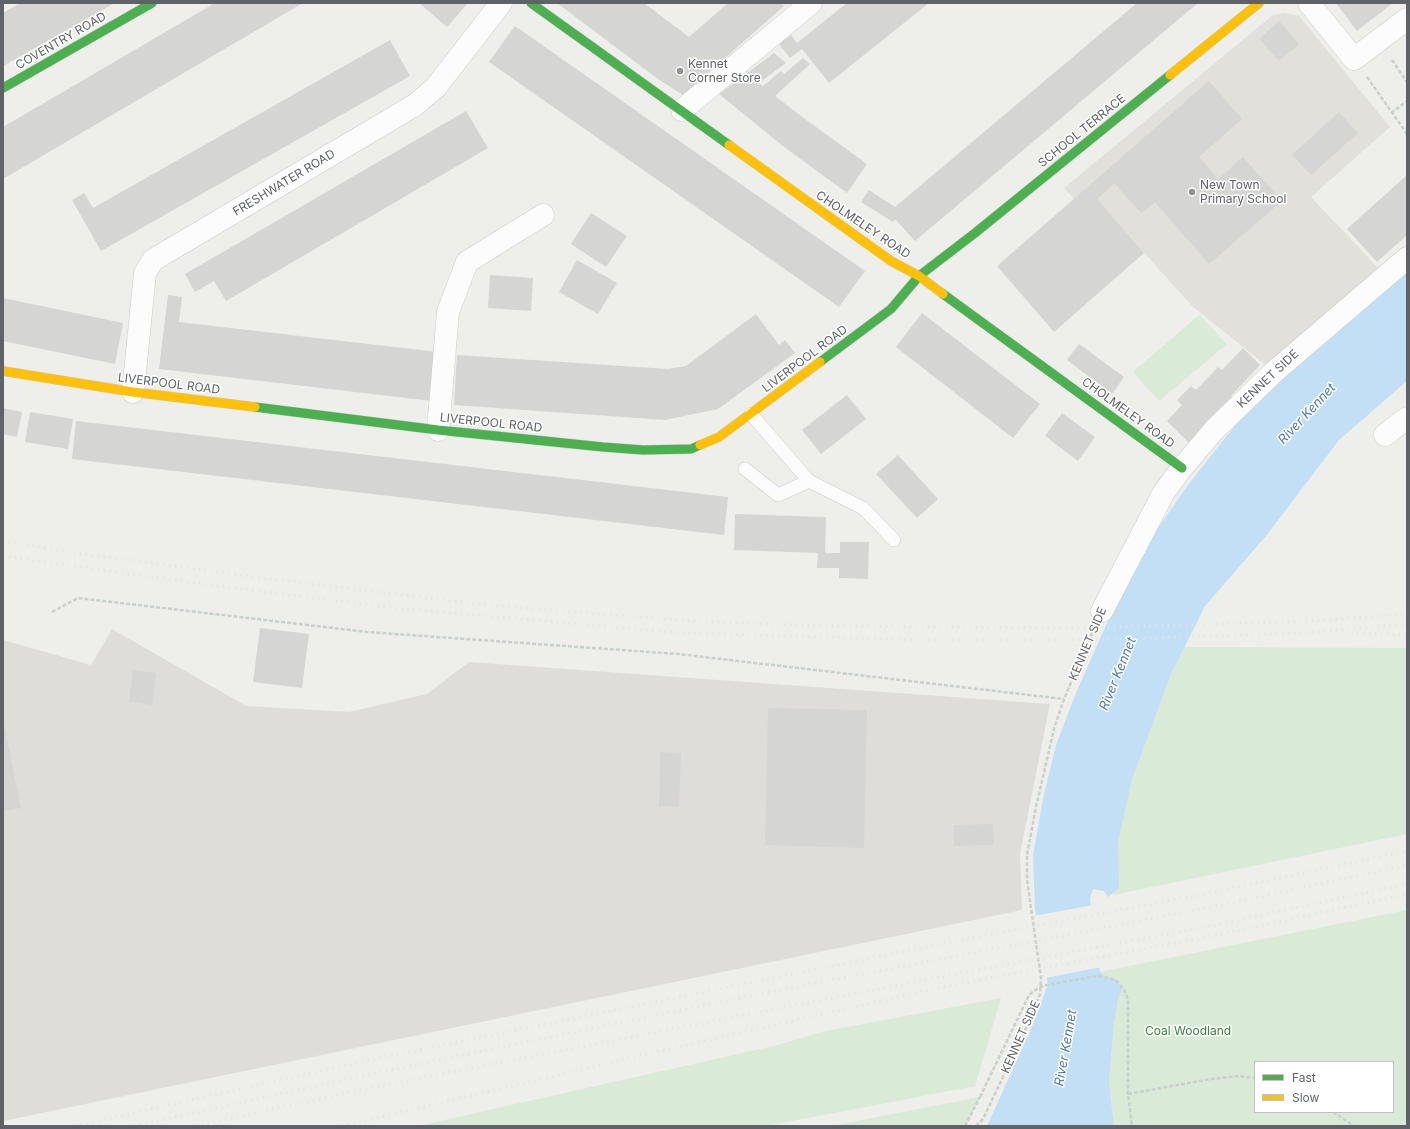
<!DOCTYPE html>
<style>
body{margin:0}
#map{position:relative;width:1410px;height:1129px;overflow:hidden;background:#eeeeea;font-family:Inter,sans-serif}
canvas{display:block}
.frame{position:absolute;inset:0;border:4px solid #5f6367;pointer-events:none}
.legend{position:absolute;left:1254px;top:1061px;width:140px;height:52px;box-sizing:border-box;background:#fff;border:1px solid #bfc1c2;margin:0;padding:5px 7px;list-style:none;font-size:12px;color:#5f6367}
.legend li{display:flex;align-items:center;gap:8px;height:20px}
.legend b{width:20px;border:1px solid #bfc1c2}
</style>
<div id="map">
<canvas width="1410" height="1129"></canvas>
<div class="frame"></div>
<ul class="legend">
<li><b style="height:5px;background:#4caf50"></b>Fast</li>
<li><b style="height:5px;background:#ffc107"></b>Slow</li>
</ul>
</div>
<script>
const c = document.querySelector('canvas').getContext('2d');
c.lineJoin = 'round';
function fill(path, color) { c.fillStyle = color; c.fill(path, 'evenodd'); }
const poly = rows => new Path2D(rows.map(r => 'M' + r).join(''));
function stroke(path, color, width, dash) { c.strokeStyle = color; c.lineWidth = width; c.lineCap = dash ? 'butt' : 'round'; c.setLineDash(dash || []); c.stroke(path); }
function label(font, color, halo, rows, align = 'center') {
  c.font = font + ' Inter,sans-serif'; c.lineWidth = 3; c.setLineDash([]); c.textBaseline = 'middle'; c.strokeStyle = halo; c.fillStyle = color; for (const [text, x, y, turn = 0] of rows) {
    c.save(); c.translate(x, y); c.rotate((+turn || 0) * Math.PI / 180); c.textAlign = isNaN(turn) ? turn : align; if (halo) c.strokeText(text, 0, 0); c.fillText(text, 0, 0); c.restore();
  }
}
const industrial = poly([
 [112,629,246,706,349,712,427,694,469,662,1050,704,1020,854,1022,910,3,1121,3,640,91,665]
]);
const education = poly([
 [1285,13,1299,16,1390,127,1311,197,1379,269,1268,367,1191,305,1106,210,1093,220,1064,188,1273,15]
]);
const green = poly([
 [1199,315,1227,344,1159,401,1133,372],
 [1184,647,1407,648,1407,834,1113,895,1119,823,1152,715],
 [1407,910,1407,1126,1114,1126,1109,1083,1114,1023,1118,1000,1122,990,1100,972],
 [1255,1062,1393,1062,1393,1112,1255,1112],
 [1001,998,975,1086,766,1126,418,1126,778,1045,821,1032],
 [980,1097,965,1126,831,1126,852,1122]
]);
const water = poly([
 [1407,269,1407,381,1339,440,1266,536,1205,606,1171,674,1132,779,1118,842,1119,888,1108,897,1104,891,1093,889,1090,899,1100,972,1107,978,1117,979,1122,990,1118,1000,1114,1023,1109,1083,1114,1126,987,1126,1029,1034,1048,985,1035,910,1033,855,1043,799,1056,745,1076,693,1111,614,1140,554,1188,485,1241,418,1296,363]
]);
const pier = poly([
 [1093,905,1102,967,1045,978,1034,916]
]);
const building = poly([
 [20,3,115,3,3,66,3,13],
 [215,3,303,3,3,179,3,127],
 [419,3,468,3,447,27],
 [557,3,644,3,689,37,728,3,781,3,784,6,683,95,658,79],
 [847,3,929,3,829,83,802,49,790,58,779,44,791,35,797,43],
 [1137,3,1198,3,915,241,895,219,893,222,861,202,869,190,895,207],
 [1336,3,1393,3,1357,31],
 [1279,21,1299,44,1279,61,1259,39],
 [515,26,865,271,839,307,489,62],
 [390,40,410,76,101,251,72,200,84,193,93,208],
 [774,53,786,63,759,83,763,86,781,71,784,74,803,58,810,64,775,96,805,119,867,164,847,193,784,147,719,94],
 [1209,81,1242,119,1199,157,1218,179,1243,157,1282,201,1209,264,1155,202,1141,213,1114,183,1097,199,1144,253,1054,332,997,266],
 [466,111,488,148,226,301,214,281,195,292,185,274],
 [1339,112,1358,133,1311,175,1292,155],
 [1407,175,1407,235,1377,262,1347,229],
 [591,213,627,236,606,267,571,244],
 [577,260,617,283,598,314,559,292],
 [490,275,533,278,531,311,488,308],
 [168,295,182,297,179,322,438,352,432,401,159,369],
 [3,298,123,323,115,364,3,341],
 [922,313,1040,404,1013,438,896,347],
 [756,314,779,345,785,340,795,353,718,409,665,420,454,405,457,355,668,369,686,366],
 [1079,344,1124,377,1112,394,1067,360],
 [1243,348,1260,365,1231,396,1234,398,1190,444,1167,421,1182,405,1177,400,1191,386,1196,390,1218,367,1222,370],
 [847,395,866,419,821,454,802,430],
 [3,408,22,412,17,437,3,434],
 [30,412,73,419,68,449,25,442],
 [1062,413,1095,437,1078,461,1045,436],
 [76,421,728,497,724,535,72,459],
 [898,455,938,499,917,518,876,474],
 [735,514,826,517,825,553,840,553,840,542,869,542,868,579,839,578,839,568,817,568,818,553,734,550],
 [260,628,309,634,302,688,253,682],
 [133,670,156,673,152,705,129,702],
 [768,708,867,710,864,848,765,845],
 [3,719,21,808,3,811],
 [660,752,681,753,679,807,659,806],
 [993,824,994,845,954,846,954,825]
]);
const path = poly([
 [1392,60,1407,82],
 [1367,77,1407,134],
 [1391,113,1407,101],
 [52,612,78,598,367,632,678,654,1064,699],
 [1063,982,1097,976,1110,978,1118,982,1124,990,1128,999,1128,1094,1132,1126],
 [1128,1094,1211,1079,1239,1076,1255,1078],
 [1333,1112,1354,1126],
 [965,1126,980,1097],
 [976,1126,983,1119,1026,1028,1040,994,1041,978,1027,880,1027,855,1036,807,1054,729,1064,699,1093,631]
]);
const lane = poly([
 [751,414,809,481,863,508,894,540],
 [745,469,778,495,809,481]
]);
const street = poly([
 [1309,3,1354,59,1407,19],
 [682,110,811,3],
 [133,392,145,273,153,260,415,105,436,87,501,3],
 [438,430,448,312,467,262,543,215],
 [1385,435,1407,418],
 [1102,611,1164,492,1182,468,1214,430,1274,372,1407,258]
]);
const fast = poly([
 [531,3,729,145],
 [3,88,152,3],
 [943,294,1182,468],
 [820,362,891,309,919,276,975,233,1170,75],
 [255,407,438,430,603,447,643,450,691,449,700,445]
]);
const slow = poly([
 [1170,75,1259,3],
 [729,145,891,261,919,276,943,294],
 [3,371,133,392,255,407],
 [700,445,719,437,820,362]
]);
const rail = poly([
 [3,541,76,553,263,578,487,605,692,621,823,626,1085,628,1311,621,1407,614],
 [3,556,202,584,394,608,683,633,923,640,1085,640,1304,633,1407,624],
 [1357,633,1407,635],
 [75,1126,365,1061,935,945,1209,893,1407,851],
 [134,1126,366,1075,764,993,1212,907,1407,865],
 [196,1126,369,1088,940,977,1215,925,1407,884],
 [342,1126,639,1056,942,987,1217,935,1407,894]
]);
const pathBridge = poly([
 [980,1097,1029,995,1034,991,1042,986,1063,982]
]);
const markers = [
 [680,71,4,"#919495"],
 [1192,192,4,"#919495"]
];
const streetNames = [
 ["COVENTRY ROAD",61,41,-30],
 ["SCHOOL TERRACE",1082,131,-39],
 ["FRESHWATER ROAD",284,183,-31],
 ["CHOLMELEY ROAD",863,225,34],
 ["LIVERPOOL ROAD",805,359,-37],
 ["KENNET SIDE",1268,379,-43],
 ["LIVERPOOL ROAD",169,384,7],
 ["CHOLMELEY ROAD",1128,413,36],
 ["LIVERPOOL ROAD",491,423,6],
 ["KENNET SIDE",1088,644,-67],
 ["KENNET SIDE",1021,1037,-66]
];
const poiNames = [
 ["Kennet",688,64],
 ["Corner Store",688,78],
 ["New Town",1200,185],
 ["Primary School",1200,199]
];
const parkNames = [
 ["Coal Woodland",1188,1031]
];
const waterNames = [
 ["River Kennet",1307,414,-47],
 ["River Kennet",1118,674,-68],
 ["River Kennet",1066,1048,-80]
];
fill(industrial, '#deddda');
fill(education, '#e1e0da');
fill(green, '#d9ead7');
fill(water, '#c2dff5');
fill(pier, '#eeeeea');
fill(building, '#d5d5d3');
stroke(lane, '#cbcccb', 14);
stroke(street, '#cbcccb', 23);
stroke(fast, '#cbcccb', 10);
stroke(slow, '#cbcccb', 10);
stroke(path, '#cad0cd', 2.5, [4, 2]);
stroke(lane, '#fcfcfc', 13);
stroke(street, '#fcfcfc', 22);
stroke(fast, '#4caf50', 9);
stroke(slow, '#ffc107', 9);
stroke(rail, '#e4e4e3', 3, [1, 5]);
stroke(pathBridge, '#cad0cd', 2.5, [4, 2]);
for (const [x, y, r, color] of markers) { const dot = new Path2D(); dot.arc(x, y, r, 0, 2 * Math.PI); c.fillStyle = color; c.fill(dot); stroke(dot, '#fff', 1.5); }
label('12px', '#5f6367', '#fff', streetNames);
label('12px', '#5f6367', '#fff', poiNames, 'left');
label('12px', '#3b8240', '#fff', parkNames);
label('italic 13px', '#4c78ac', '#fff', waterNames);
</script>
